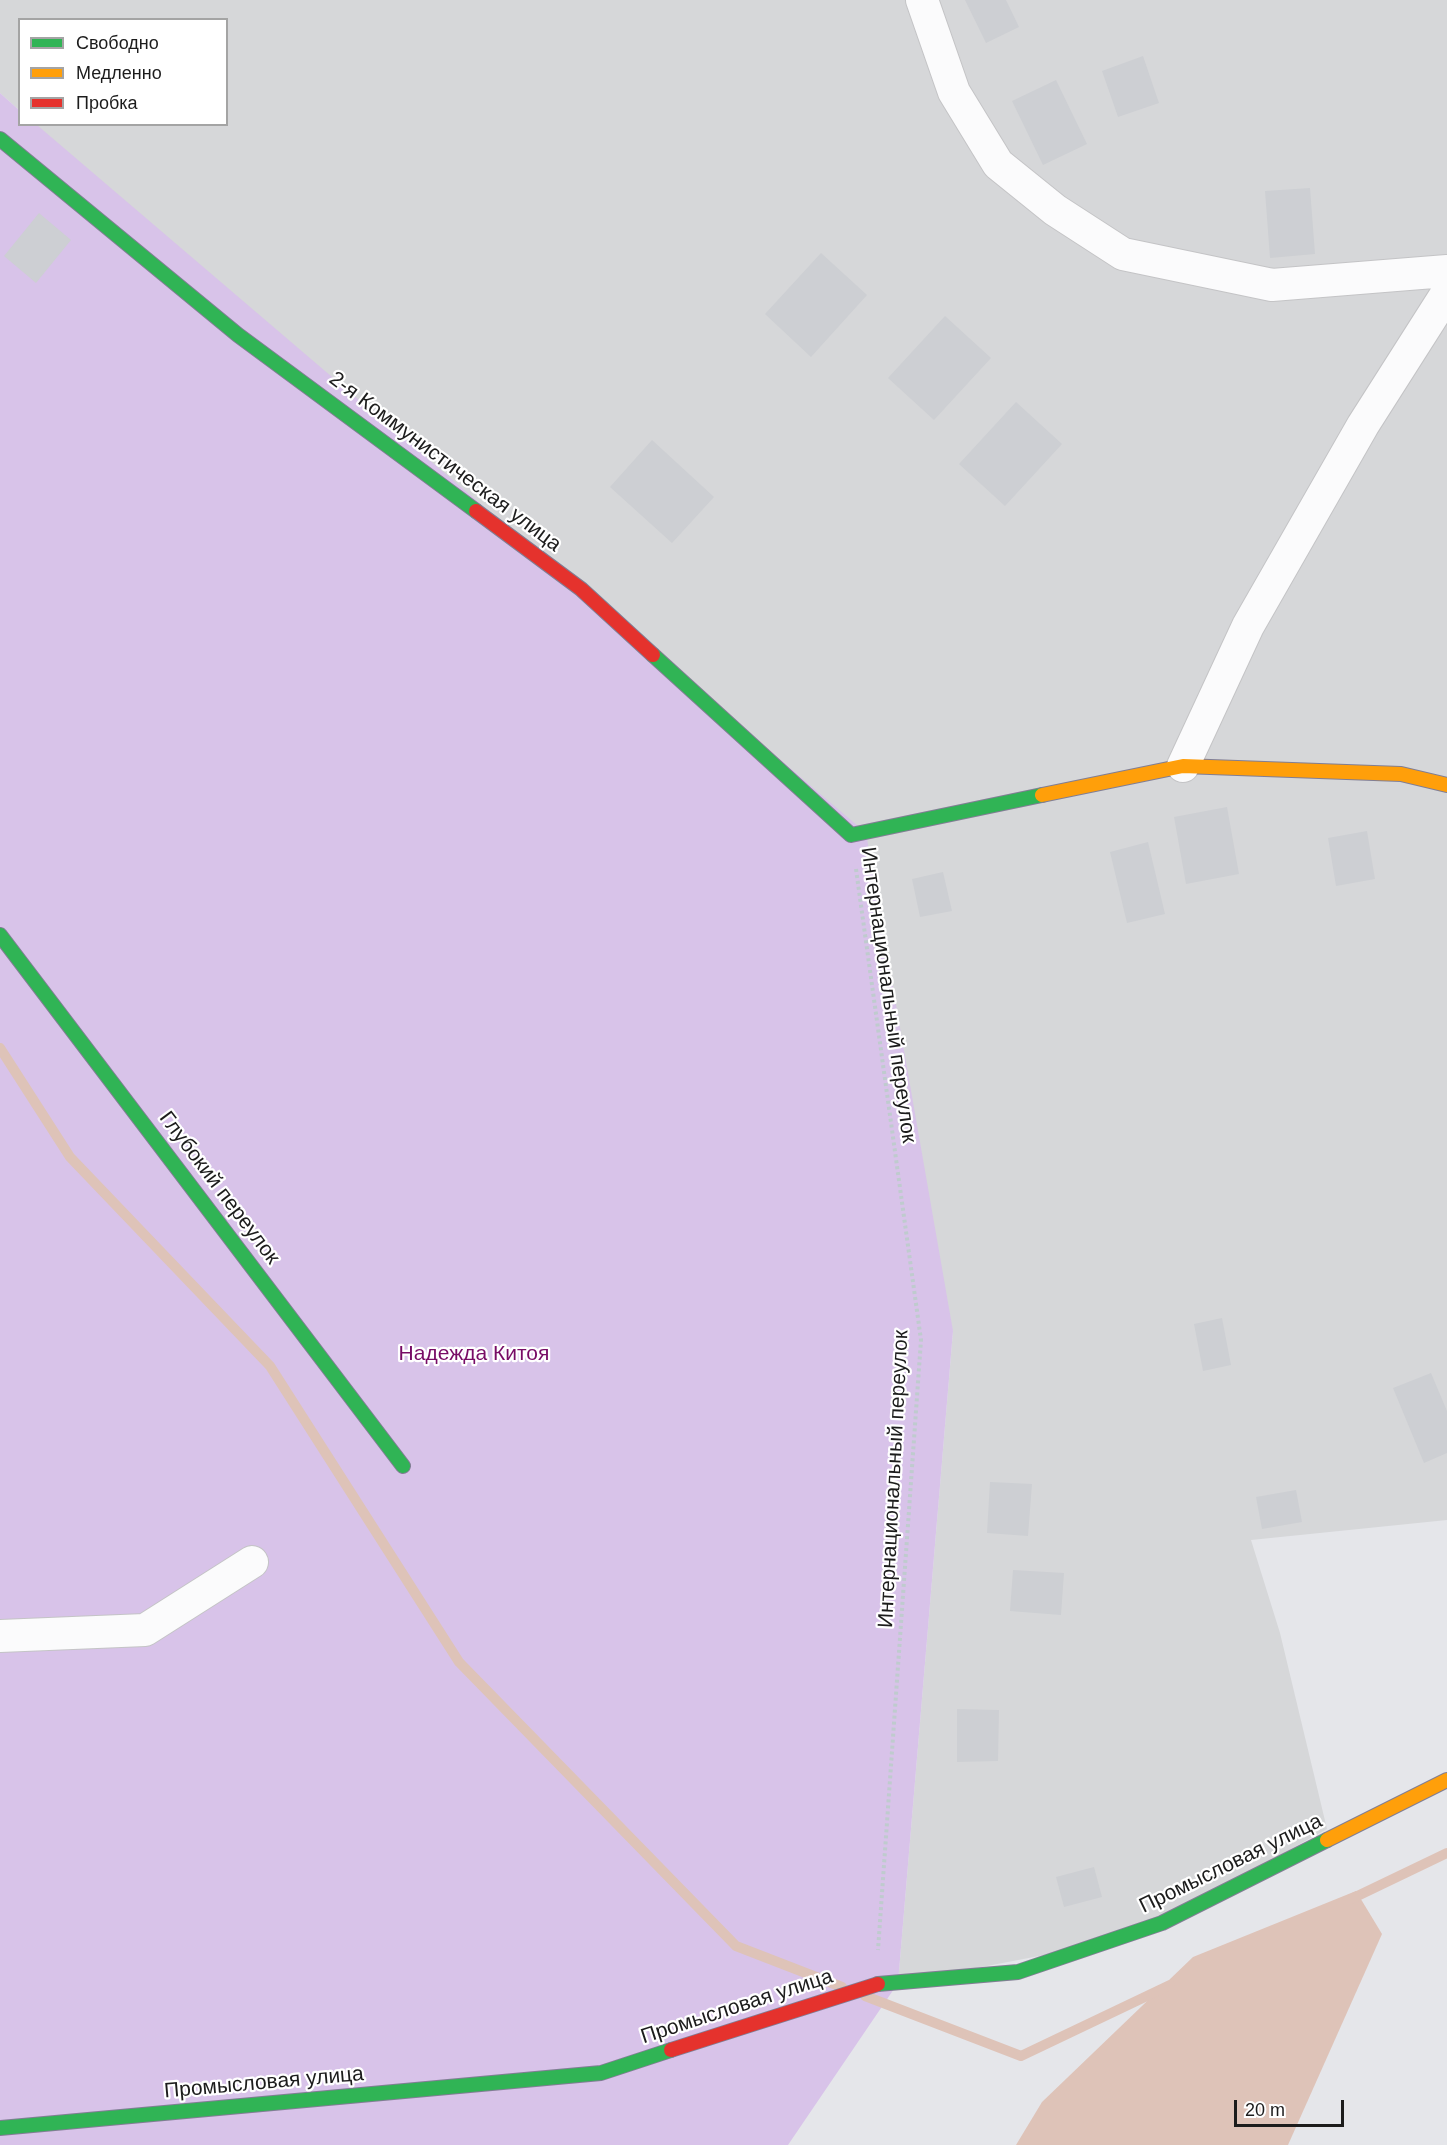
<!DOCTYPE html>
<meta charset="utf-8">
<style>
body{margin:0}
#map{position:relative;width:1447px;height:2145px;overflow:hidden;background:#e5e6ea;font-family:Arial,sans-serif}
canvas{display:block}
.legend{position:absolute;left:18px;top:18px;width:210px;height:108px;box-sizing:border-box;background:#fff;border:2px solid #a4a4a4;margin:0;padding:8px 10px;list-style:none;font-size:18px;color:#1c1c1c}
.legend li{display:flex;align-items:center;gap:12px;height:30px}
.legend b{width:30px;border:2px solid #a4a4a4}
.scale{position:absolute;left:1234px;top:2100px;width:110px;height:27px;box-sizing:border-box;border:3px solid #1c1c1c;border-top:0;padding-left:8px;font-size:18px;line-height:21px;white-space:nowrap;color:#1c1c1c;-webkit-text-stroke:4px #fff;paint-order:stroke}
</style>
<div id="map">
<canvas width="1447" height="2145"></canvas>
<ul class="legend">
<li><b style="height:8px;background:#30b455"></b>Свободно</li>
<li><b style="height:8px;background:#ff9f0a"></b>Медленно</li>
<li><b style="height:8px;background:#e5322d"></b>Пробка</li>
</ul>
<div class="scale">20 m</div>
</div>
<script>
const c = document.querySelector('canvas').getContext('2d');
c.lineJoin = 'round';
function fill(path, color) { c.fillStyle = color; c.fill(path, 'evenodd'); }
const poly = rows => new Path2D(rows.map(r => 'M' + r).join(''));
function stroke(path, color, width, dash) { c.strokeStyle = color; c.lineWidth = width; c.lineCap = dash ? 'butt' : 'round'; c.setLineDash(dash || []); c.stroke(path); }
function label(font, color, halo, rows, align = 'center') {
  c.font = font + ' Arial,sans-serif'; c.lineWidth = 4.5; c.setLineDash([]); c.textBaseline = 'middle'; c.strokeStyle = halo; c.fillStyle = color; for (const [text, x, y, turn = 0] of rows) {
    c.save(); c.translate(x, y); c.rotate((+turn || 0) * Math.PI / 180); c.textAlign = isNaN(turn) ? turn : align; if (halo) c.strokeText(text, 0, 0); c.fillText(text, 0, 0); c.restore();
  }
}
const residential = poly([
 [0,0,1447,0,1447,1520,1251,1540,1280,1633,1327,1829,1128,1939,898,1983,953,1331,36,125,226,124,226,20,20,20,19,110,0,93]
]);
const grass = poly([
 [0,93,19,110,20,124,37,125,866,833,953,1331,898,1983,788,2145,0,2145]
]);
const water = poly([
 [1356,1891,1382,1934,1288,2145,1016,2145,1042,2102,1193,1957]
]);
const stream = poly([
 [0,1048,70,1157,270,1366,459,1662,736,1946,842,1987],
 [1347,1901,1447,1853],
 [865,1996,1021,2056,1170,1985]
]);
const building = poly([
 [965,0,1006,0,1019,27,986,43],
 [1143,56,1159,103,1118,117,1102,71],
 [1056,80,1087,144,1043,165,1012,101],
 [1310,188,1315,254,1270,258,1265,191],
 [39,213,71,240,36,283,4,256],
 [821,253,867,295,811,357,765,314],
 [945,316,991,358,934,420,888,378],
 [1016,402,1062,444,1005,506,959,464],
 [652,440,714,497,672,543,610,487],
 [1227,807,1239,874,1186,884,1174,817],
 [1367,831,1375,879,1336,886,1328,838],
 [1148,842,1165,914,1127,923,1110,852],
 [943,872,952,911,920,917,912,879],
 [1222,1318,1231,1365,1203,1371,1194,1324],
 [1431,1373,1447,1411,1447,1453,1424,1463,1393,1388],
 [990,1482,1032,1484,1028,1536,987,1533],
 [1296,1490,1302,1522,1262,1529,1256,1497],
 [1013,1570,1064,1573,1061,1615,1010,1611],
 [957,1709,999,1710,998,1761,957,1762],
 [1094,1867,1102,1897,1064,1907,1056,1877]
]);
const path = poly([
 [856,869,921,1340,878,1950]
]);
const street = poly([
 [922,0,954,92,998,164,1055,210,1123,254,1272,285,1447,271],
 [1183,766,1248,626,1363,425,1447,293],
 [0,1636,145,1630,252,1562]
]);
const fast = poly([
 [0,139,238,335,476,511],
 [653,655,851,835,1042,795],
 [0,935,403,1466],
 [878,1984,1018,1972,1162,1923,1327,1840],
 [0,2128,601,2073,671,2050]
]);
const slow = poly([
 [1042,795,1183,766,1401,774,1447,785],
 [1327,1840,1447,1780]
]);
const jam = poly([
 [476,511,581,589,653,655],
 [671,2050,878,1984]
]);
const streetNames = [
 ["2-я Коммунистическая улица",445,462,37],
 ["Интернациональный переулок",888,995,82],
 ["Глубокий переулок",219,1188,53],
 ["Интернациональный переулок",894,1479,-87],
 ["Промысловая улица",1231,1864,-26],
 ["Промысловая улица",737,2007,-18],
 ["Промысловая улица",264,2083,-5]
];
const parkNames = [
 ["Надежда Китоя",474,1354]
];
fill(residential, '#d6d7d9');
fill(grass, '#d8c3e9');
fill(water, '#dec3b8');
stroke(stream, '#dec3b8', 10);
fill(building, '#cdcfd3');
stroke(street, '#c4c4c6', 34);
stroke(fast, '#817e94', 16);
stroke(slow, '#817e94', 16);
stroke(jam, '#817e94', 16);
stroke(path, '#bfcbce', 4, [3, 3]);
stroke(street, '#fbfbfc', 32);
stroke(fast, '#30b455', 14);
stroke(slow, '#ff9f0a', 14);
stroke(jam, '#e5322d', 14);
label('21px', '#1c1c1c', '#fff', streetNames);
label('21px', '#780c66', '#fff', parkNames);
</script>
